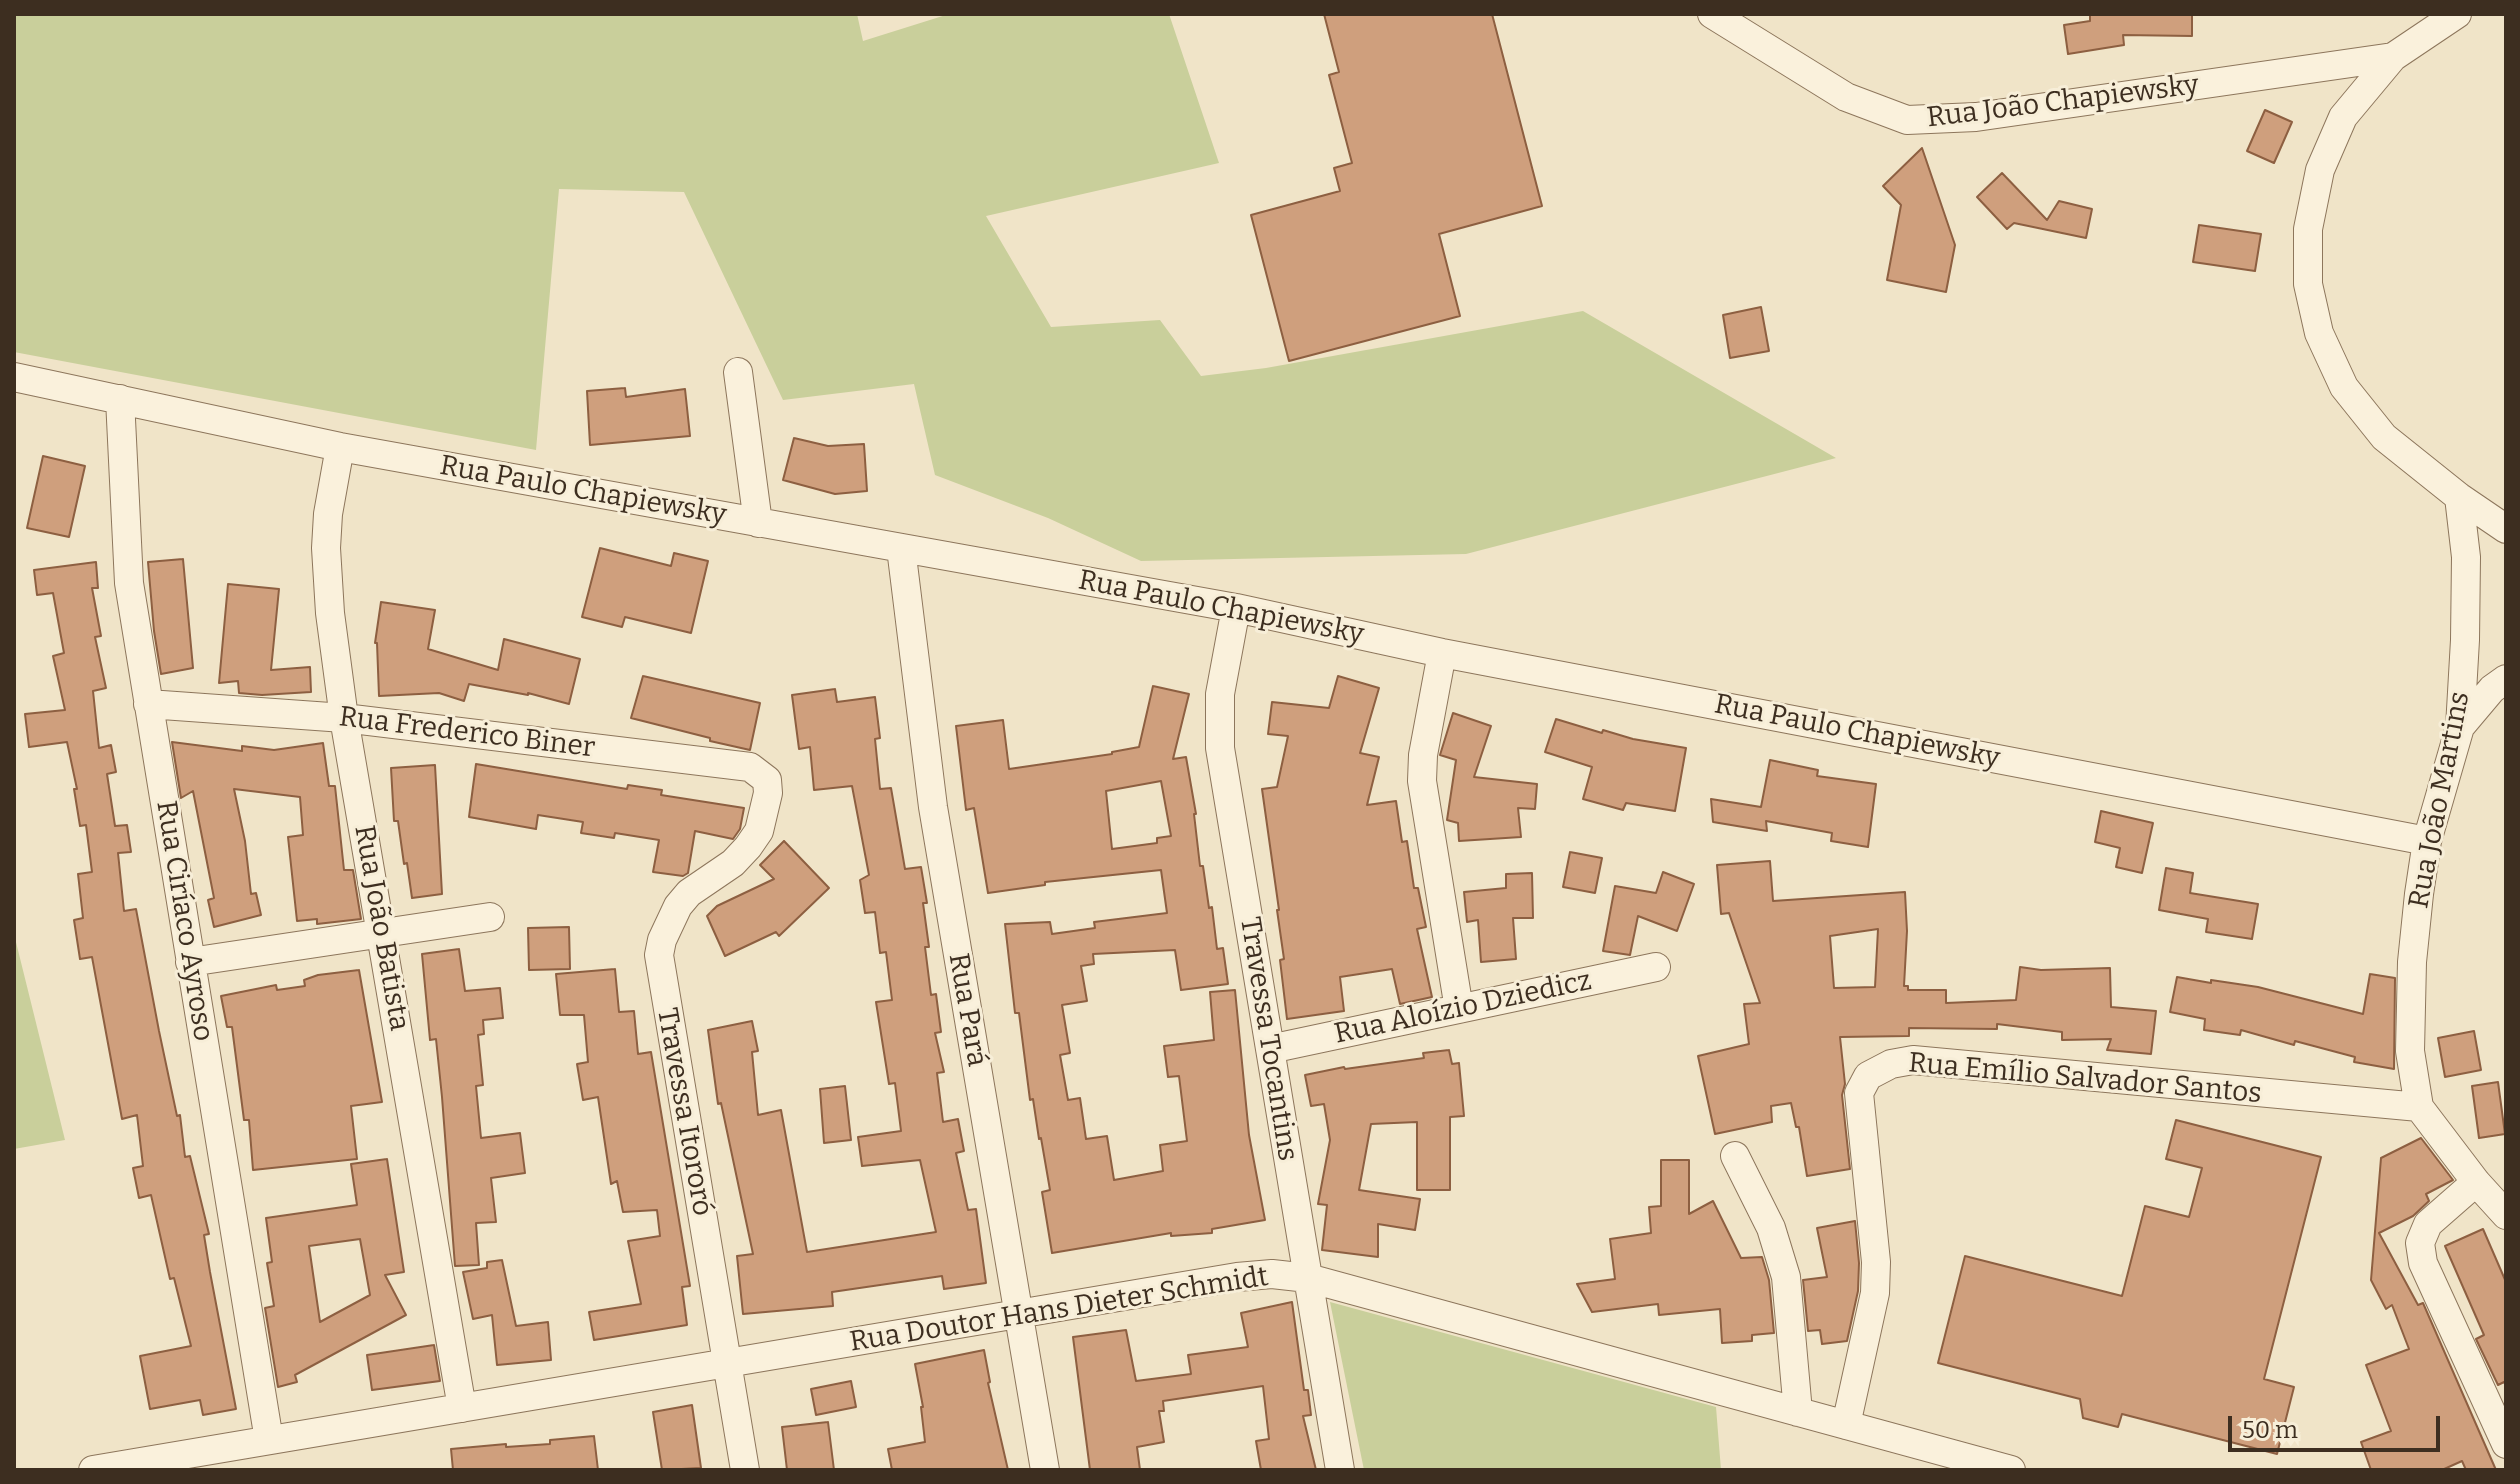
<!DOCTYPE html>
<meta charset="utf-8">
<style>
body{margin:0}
#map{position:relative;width:2520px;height:1484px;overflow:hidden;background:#f0e4c8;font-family:Bitter,serif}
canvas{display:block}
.frame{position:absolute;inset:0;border:16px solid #3d2e20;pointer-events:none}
.scale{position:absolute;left:2228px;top:1416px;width:212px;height:36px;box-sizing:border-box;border:4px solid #3d2e20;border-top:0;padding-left:10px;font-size:24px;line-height:28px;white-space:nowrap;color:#3d2e20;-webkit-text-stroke:6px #f7eed8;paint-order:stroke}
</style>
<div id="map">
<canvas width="2520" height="1484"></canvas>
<div class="frame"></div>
<div class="scale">50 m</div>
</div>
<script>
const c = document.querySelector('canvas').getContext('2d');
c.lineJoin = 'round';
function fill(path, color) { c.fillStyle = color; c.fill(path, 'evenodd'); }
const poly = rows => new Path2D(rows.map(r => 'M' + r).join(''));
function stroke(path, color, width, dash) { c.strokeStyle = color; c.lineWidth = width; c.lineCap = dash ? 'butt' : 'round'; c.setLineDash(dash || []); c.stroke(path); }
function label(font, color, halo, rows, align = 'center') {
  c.font = font + ' Bitter,serif'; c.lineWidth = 6; c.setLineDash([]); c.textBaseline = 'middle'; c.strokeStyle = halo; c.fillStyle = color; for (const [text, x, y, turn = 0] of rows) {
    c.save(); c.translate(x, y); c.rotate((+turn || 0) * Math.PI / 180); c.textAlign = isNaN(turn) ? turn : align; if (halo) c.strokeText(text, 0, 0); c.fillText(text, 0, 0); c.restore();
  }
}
const green = poly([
 [14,14,857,14,863,41,949,14,1169,14,1219,163,986,216,1051,327,1160,320,1201,376,1266,368,1583,311,1836,458,1466,554,1141,561,1048,518,935,475,914,384,783,400,684,192,559,189,536,450,14,352],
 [14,934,65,1140,14,1149],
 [1330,1302,1716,1407,1721,1470,1364,1470]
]);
const building = poly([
 [1324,14,1492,14,1542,206,1439,234,1460,316,1289,361,1251,215,1340,191,1334,168,1352,163,1329,75,1339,72,1324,14],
 [2090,14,2192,14,2192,36,2123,35,2124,45,2068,54,2064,25,2090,21,2090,14],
 [2265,110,2292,122,2274,163,2247,151,2265,110],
 [1922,148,1955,245,1946,292,1887,280,1901,205,1883,186,1922,148],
 [2002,173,2047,220,2059,201,2092,209,2086,238,2014,223,2007,229,1977,197,2002,173],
 [2199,225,2261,234,2255,271,2193,262,2199,225],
 [1761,307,1769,351,1730,358,1723,315,1761,307],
 [625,388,626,397,685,389,690,436,590,445,587,391,625,388],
 [794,438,828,446,864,444,867,491,835,494,783,480,794,438],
 [43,456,85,466,69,537,27,528,43,456],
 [600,548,671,566,674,553,708,561,691,633,625,617,622,627,582,617,600,548],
 [183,559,193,668,161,674,154,631,148,562,183,559],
 [96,562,98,588,92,588,101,636,95,637,106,688,93,691,99,748,111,745,116,772,107,774,115,826,127,825,131,852,118,853,124,911,136,909,159,1031,177,1116,180,1115,185,1157,190,1156,209,1234,204,1235,210,1272,236,1409,203,1415,200,1400,150,1409,140,1356,191,1346,174,1278,170,1279,151,1195,139,1198,133,1168,143,1166,137,1115,122,1119,92,957,80,959,74,920,83,918,78,874,92,872,86,825,80,826,74,789,77,789,67,742,29,747,25,714,65,710,53,656,64,653,53,593,37,595,34,570,96,562],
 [228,584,279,589,271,670,310,667,311,692,262,695,239,693,238,681,219,683,228,584],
 [381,602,435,610,428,649,498,670,504,639,580,659,569,704,528,693,528,695,469,684,464,701,439,693,379,696,377,643,375,643,381,602],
 [643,676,760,703,750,750,710,741,710,738,631,718,643,676],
 [1338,676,1379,688,1360,753,1379,757,1367,805,1396,801,1402,842,1407,841,1414,888,1418,888,1426,927,1417,929,1432,997,1400,1004,1392,969,1340,977,1344,1011,1287,1019,1280,960,1284,959,1277,910,1279,910,1262,789,1277,787,1288,736,1268,734,1272,702,1329,708,1338,676],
 [1153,686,1189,694,1173,759,1186,757,1196,814,1194,814,1200,866,1203,866,1209,908,1212,907,1217,949,1223,948,1228,984,1181,990,1175,950,1093,954,1094,964,1081,966,1087,1001,1062,1005,1070,1053,1060,1055,1068,1100,1080,1098,1086,1139,1107,1136,1114,1180,1163,1171,1160,1145,1187,1141,1179,1076,1168,1077,1164,1046,1214,1040,1210,992,1235,990,1249,1135,1265,1220,1212,1229,1212,1233,1171,1236,1171,1233,1052,1253,1042,1192,1050,1190,1041,1138,1039,1139,1033,1099,1030,1100,1019,1013,1015,1013,1005,924,1050,922,1052,934,1095,928,1094,922,1167,913,1161,870,1045,882,1045,885,988,893,974,808,966,810,956,726,1003,720,1009,769,1112,754,1112,752,1139,747,1153,686],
 [1161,781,1171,836,1157,838,1157,843,1112,849,1106,791,1161,781],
 [835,689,837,702,875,697,880,738,875,739,880,789,891,788,905,869,921,867,927,903,923,903,929,947,925,947,931,995,936,994,941,1032,935,1033,944,1072,937,1073,943,1122,958,1119,964,1151,956,1153,968,1210,976,1209,986,1283,944,1289,942,1276,832,1292,833,1306,743,1314,737,1256,753,1254,721,1103,718,1104,708,1030,752,1021,758,1051,752,1052,758,1115,781,1110,807,1252,936,1232,920,1160,862,1166,858,1137,901,1131,895,1083,889,1084,876,1002,892,1000,886,952,880,953,875,912,865,913,860,880,869,875,852,786,814,790,810,747,799,749,792,695,835,689],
 [1453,713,1491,726,1474,777,1537,784,1535,809,1518,808,1521,837,1459,841,1458,823,1447,820,1456,760,1440,755,1453,713],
 [1556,719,1602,733,1603,730,1633,739,1686,748,1675,811,1626,803,1623,810,1583,799,1592,767,1545,752,1556,719],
 [172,742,242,751,242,746,274,750,323,743,329,786,335,786,344,870,353,870,361,919,317,924,317,919,297,921,288,837,303,835,300,797,234,789,245,841,251,894,256,893,261,915,214,927,208,900,214,898,193,791,181,798,172,742],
 [1770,760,1818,770,1817,776,1876,784,1868,847,1831,841,1832,833,1766,821,1767,831,1713,822,1711,799,1761,807,1770,760],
 [476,764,627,789,628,785,662,790,661,795,744,808,740,829,733,839,695,831,688,873,683,876,653,872,659,840,615,833,614,838,581,833,583,822,538,815,536,829,469,817,476,764],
 [435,765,442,894,412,898,407,863,404,864,398,821,394,821,391,768,435,765],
 [2101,811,2153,823,2142,873,2116,867,2120,848,2095,842,2101,811],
 [784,841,829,888,779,936,776,932,725,956,707,916,717,906,774,879,760,865,784,841],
 [1570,852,1602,858,1595,893,1563,887,1570,852],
 [1770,861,1773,901,1905,892,1907,931,1904,986,1908,986,1908,990,1946,990,1946,1003,2016,1000,2020,967,2041,970,2110,968,2111,1007,2156,1011,2151,1054,2107,1050,2111,1039,2062,1040,2062,1032,1997,1024,1997,1029,1909,1028,1909,1036,1840,1037,1845,1084,1842,1095,1850,1169,1807,1176,1799,1127,1796,1127,1791,1103,1771,1106,1772,1122,1715,1134,1698,1056,1749,1044,1744,1004,1760,1003,1729,913,1721,914,1717,865,1770,861],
 [1878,929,1875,987,1834,988,1830,936,1878,929],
 [2166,868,2193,873,2190,893,2258,904,2252,939,2206,932,2208,919,2159,910,2166,868],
 [1663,872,1694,884,1677,931,1638,916,1630,955,1603,951,1615,886,1656,893,1663,872],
 [1532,873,1533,918,1513,918,1516,959,1481,962,1478,920,1467,922,1464,892,1506,888,1506,874,1532,873],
 [569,927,570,969,529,970,528,928,569,927],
 [459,949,465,991,500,988,503,1018,483,1020,484,1034,478,1035,483,1085,476,1086,481,1138,520,1133,525,1173,491,1178,496,1222,476,1223,479,1265,455,1266,442,1097,436,1039,430,1040,422,954,459,949],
 [615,969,619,1012,634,1011,638,1054,651,1052,690,1286,682,1287,687,1325,594,1340,589,1312,641,1304,628,1241,660,1236,657,1210,623,1212,617,1181,611,1184,598,1097,583,1100,577,1064,588,1062,584,1015,560,1015,556,974,615,969],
 [359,970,382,1102,351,1106,357,1159,253,1170,249,1120,244,1120,232,1027,227,1027,221,996,276,985,277,990,305,986,304,980,318,975,359,970],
 [2370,974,2395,978,2394,1069,2354,1062,2355,1057,2295,1041,2294,1045,2241,1030,2240,1035,2204,1030,2205,1019,2170,1012,2177,977,2211,983,2211,980,2258,987,2363,1014,2370,974],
 [2474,1031,2481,1070,2445,1077,2438,1038,2474,1031],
 [1449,1050,1452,1064,1459,1063,1464,1116,1450,1117,1450,1190,1417,1190,1417,1122,1371,1124,1359,1190,1420,1199,1415,1230,1378,1224,1378,1257,1322,1250,1327,1205,1318,1204,1330,1140,1324,1104,1311,1106,1305,1075,1344,1067,1345,1069,1424,1058,1423,1053,1449,1050],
 [2498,1082,2505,1134,2479,1138,2472,1086,2498,1082],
 [845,1086,851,1140,824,1143,820,1089,845,1086],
 [2176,1120,2321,1157,2264,1379,2294,1387,2277,1454,2122,1414,2118,1427,2083,1418,2080,1399,1938,1363,1965,1256,2122,1296,2145,1206,2189,1217,2202,1168,2166,1159,2176,1120],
 [2421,1138,2453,1180,2426,1194,2429,1201,2413,1216,2379,1233,2418,1305,2423,1303,2496,1470,2466,1470,2462,1461,2442,1470,2371,1470,2361,1442,2391,1431,2366,1365,2409,1349,2392,1305,2386,1309,2371,1280,2381,1158,2421,1138],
 [387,1159,404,1272,385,1275,406,1315,295,1375,297,1382,278,1387,265,1308,274,1306,267,1263,272,1262,266,1218,357,1205,351,1164,387,1159],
 [360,1239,370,1295,320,1322,309,1246,360,1239],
 [1661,1160,1689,1160,1689,1214,1713,1201,1741,1258,1762,1257,1769,1280,1774,1333,1752,1335,1752,1341,1722,1343,1720,1309,1659,1315,1658,1304,1592,1312,1577,1284,1615,1279,1610,1239,1651,1233,1649,1207,1661,1206,1661,1160],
 [1855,1221,1859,1263,1858,1291,1847,1341,1822,1344,1820,1330,1808,1331,1803,1280,1827,1277,1817,1228,1855,1221],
 [2483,1229,2506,1282,2506,1386,2504,1382,2498,1385,2476,1339,2484,1335,2445,1246,2483,1229],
 [502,1260,516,1326,548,1322,551,1360,497,1365,492,1315,473,1319,463,1272,487,1268,487,1262,502,1260],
 [1292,1302,1304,1390,1308,1390,1311,1415,1303,1416,1316,1470,1261,1470,1256,1441,1269,1439,1263,1386,1163,1401,1164,1411,1159,1411,1164,1442,1137,1447,1140,1470,1090,1470,1073,1337,1126,1330,1136,1381,1191,1374,1188,1355,1248,1347,1241,1313,1292,1302],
 [434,1345,440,1381,372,1390,367,1355,434,1345],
 [984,1350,990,1382,988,1383,1008,1470,892,1470,888,1449,925,1442,921,1407,923,1407,915,1364,984,1350],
 [851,1381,856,1407,816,1415,811,1389,851,1381],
 [692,1405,701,1468,662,1470,653,1412,692,1405],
 [828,1422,834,1470,787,1470,782,1427,828,1422],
 [594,1436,598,1470,453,1470,451,1449,506,1444,506,1447,550,1444,550,1440,594,1436]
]);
const minor = poly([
 [1712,14,1846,97,1907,120,1976,117,2393,57],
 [2457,14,2393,57,2343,117,2320,170,2308,229,2308,284,2319,333,2344,387,2384,437,2459,497,2506,529],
 [738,372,758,523],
 [14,377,340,447,1236,608,1442,653,2427,841],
 [120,399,129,583,269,1440],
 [340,447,328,514,326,548,330,613,344,718,462,1408],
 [2459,497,2466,557,2465,640,2460,727,2427,841,2419,894,2412,962,2410,1051,2419,1107,2476,1182,2506,1215],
 [901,548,933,807,1045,1470],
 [1236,608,1220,694,1220,748,1340,1470],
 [1442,653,1423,755,1422,781,1459,1009],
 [148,704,344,718,750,767,767,780,768,793,759,831,748,847,733,863,689,893,678,906,662,940,659,955,745,1470],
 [2460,727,2492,689,2506,679],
 [190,962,490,917],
 [1270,1049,1656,967],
 [1735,1156,1771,1228,1786,1277,1798,1412],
 [2476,1182,2428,1224,2420,1243,2423,1263,2506,1444],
 [1846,1425,1875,1293,1876,1262,1859,1093,1868,1076,1891,1064,1913,1060,2419,1107],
 [93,1470,1237,1277,1272,1274,1308,1278,2011,1470]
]);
const streetNames = [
 ["Rua João Chapiewsky",2063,102,-7],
 ["Rua Paulo Chapiewsky",583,491,10],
 ["Rua Paulo Chapiewsky",1221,608,11],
 ["Rua Paulo Chapiewsky",1857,732,11],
 ["Rua Frederico Biner",467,733,7],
 ["Rua João Martins",2440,800,-79],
 ["Rua Ciríaco Ayroso",184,921,81],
 ["Rua João Batista",381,928,80],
 ["Rua Aloízio Dziedicz",1463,1008,-12],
 ["Rua Pará",967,1010,80],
 ["Travessa Tocantins",1268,1039,81],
 ["Rua Emílio Salvador Santos",2085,1079,5],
 ["Travessa Itororó",684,1112,80],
 ["Rua Doutor Hans Dieter Schmidt",1059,1310,-9]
];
fill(green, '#c9cf9b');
fill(building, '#cf9f7d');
stroke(building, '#8d5f41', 2);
stroke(minor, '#8d765c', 30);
stroke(minor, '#faf1dc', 28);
label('28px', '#3d2e20', '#f7eed8', streetNames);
</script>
